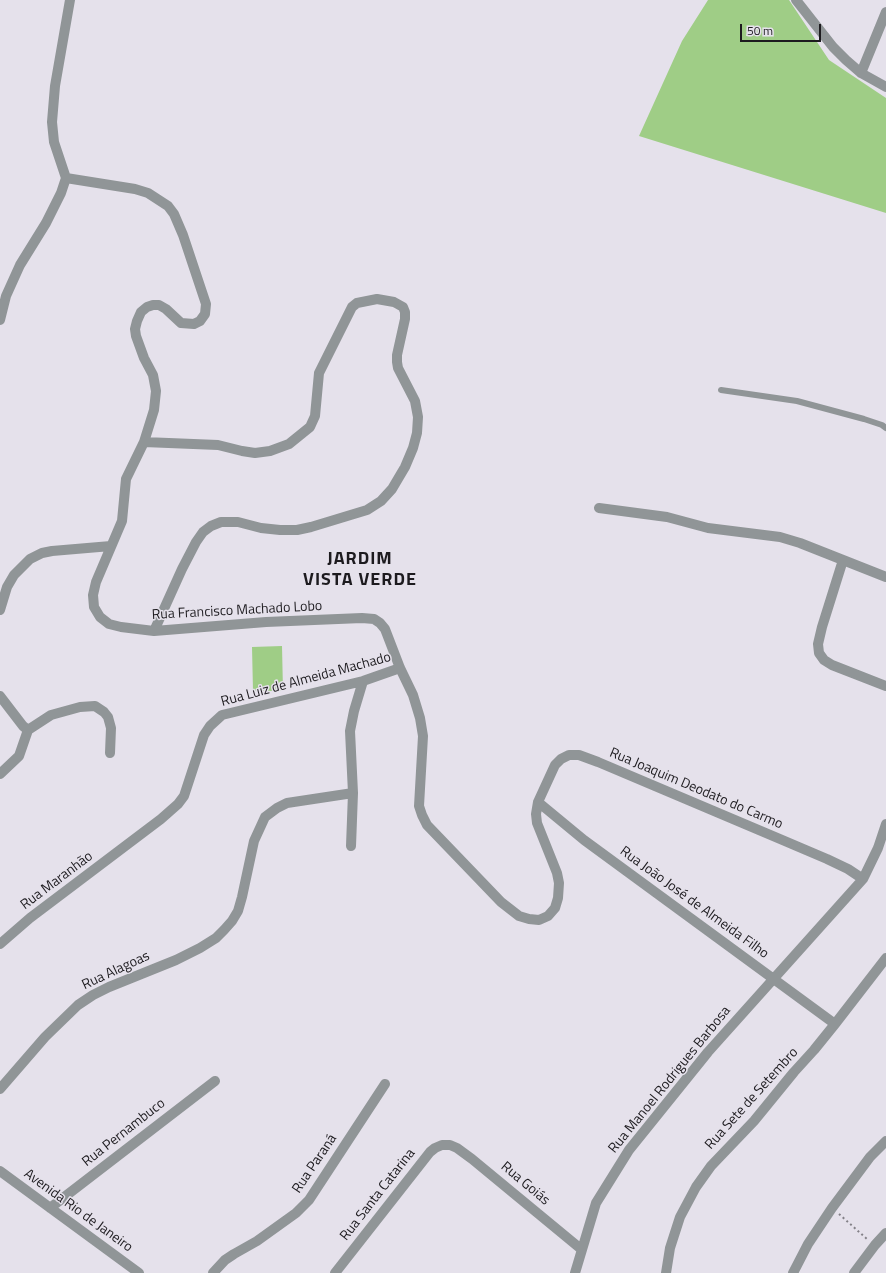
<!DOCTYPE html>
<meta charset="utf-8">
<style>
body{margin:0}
#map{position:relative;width:886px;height:1273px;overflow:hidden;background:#e5e1eb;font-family:"Titillium Web",sans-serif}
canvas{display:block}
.scale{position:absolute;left:740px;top:24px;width:81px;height:18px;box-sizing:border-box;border:2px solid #1d1b1f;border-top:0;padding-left:5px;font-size:12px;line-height:14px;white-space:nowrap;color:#1d1b1f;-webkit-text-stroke:3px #e5e1eb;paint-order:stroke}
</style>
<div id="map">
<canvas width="886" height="1273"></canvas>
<div class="scale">50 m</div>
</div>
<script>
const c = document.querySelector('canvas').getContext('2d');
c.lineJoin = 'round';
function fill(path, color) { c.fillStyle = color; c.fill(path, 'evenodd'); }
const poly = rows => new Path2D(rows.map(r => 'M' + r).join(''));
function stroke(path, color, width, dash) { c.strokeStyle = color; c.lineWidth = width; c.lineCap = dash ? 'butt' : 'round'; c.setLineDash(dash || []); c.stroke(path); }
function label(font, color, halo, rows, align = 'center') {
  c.font = font + ' "Titillium Web",sans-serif'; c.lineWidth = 3; c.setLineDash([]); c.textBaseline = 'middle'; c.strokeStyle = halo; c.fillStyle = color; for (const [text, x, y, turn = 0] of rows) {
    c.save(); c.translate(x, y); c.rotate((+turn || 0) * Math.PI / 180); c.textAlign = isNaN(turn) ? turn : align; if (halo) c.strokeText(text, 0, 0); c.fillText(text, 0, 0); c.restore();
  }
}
const green = poly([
 [708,0,789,0,829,60,886,98,886,213,639,136,682,41],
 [282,646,283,691,253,691,252,647]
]);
const path = poly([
 [839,1214,867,1239]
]);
const service = poly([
 [721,390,797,401,864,419,882,425,886,428]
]);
const minor = poly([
 [796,0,833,47,846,60,861,73,886,87],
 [861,73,886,12],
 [66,178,135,189,148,193,168,206,174,214,183,235,206,304,205,314,200,321,194,324,181,323,166,309,159,305,153,305,147,307,141,312,137,321,135,329,136,336,144,358,153,375,156,391,154,410,144,442,126,479,122,521,96,582,93,595,94,607,100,617,109,624,121,627,154,631,266,622,362,618,374,619,380,623,385,629,400,668,413,695,420,718,423,736,419,806,422,815,427,825,501,902,519,916,529,919,539,920,548,916,555,908,558,898,559,883,557,873,537,823,536,814,538,802,555,765,561,759,569,755,579,755,598,762,780,839,827,859,848,869,863,879],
 [0,320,6,296,20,265,46,223,61,193,66,178,54,142,52,122,55,86,70,0],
 [144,442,218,445,242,451,255,453,270,451,289,444,310,427,315,416,319,373,352,307,357,303,377,299,394,302,403,307,405,312,405,319,397,355,397,362,398,368,415,401,418,417,417,433,413,448,405,467,392,489,381,501,367,510,311,527,297,530,280,530,261,528,238,522,221,522,211,526,203,532,196,542,182,569,154,631],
 [599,508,667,517,708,528,780,537,800,543,886,577],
 [843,560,822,627,818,644,819,653,824,660,832,665,886,686],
 [0,610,7,587,14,575,30,559,42,553,52,551,111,546],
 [0,696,23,726,28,730,19,756,0,774],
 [28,730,51,715,80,707,95,706,104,712,108,717,111,728,110,753],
 [538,802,584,840,835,1024],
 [351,846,353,793,350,731,354,711,363,681],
 [0,944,30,918,161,819,178,804,184,796,204,735,210,726,222,715,363,681,400,668],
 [0,1089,45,1037,78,1005,93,995,109,987,176,960,200,948,216,938,224,930,232,921,238,911,242,897,254,841,265,817,277,808,287,803,353,793],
 [0,1171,139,1273],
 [50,1208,215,1081],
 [213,1273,225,1260,234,1254,257,1241,296,1213,309,1200,385,1084],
 [335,1273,430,1152,435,1148,442,1145,450,1145,457,1148,472,1159,581,1249],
 [575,1273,596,1203,629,1150,708,1052,863,879,878,848,886,824],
 [666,1273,670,1248,680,1217,696,1187,711,1166,754,1121,794,1072,814,1050,835,1024,886,958],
 [793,1273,808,1244,832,1208,870,1157,886,1141],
 [854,1273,875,1245,886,1233]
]);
const streetNames = [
 ["Rua Francisco Machado Lobo",237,611,-3],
 ["Rua Luiz de Almeida Machado",306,680,-15],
 ["Rua Joaquim Deodato do Carmo",696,789,23],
 ["Rua Maranhão",57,881,-37],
 ["Rua João José de Almeida Filho",694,903,36],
 ["Rua Alagoas",116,971,-25],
 ["Rua Manoel Rodrigues Barbosa",670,1080,-51],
 ["Rua Sete de Setembro",752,1099,-48],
 ["Rua Pernambuco",124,1133,-38],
 ["Rua Paraná",315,1164,-56],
 ["Rua Goiás",525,1184,40],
 ["Rua Santa Catarina",378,1195,-52],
 ["Avenida Rio de Janeiro",78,1211,36]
];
const districtNames = [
 ["JARDIM",360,560],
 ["VISTA VERDE",360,581]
];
fill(green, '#9fcd86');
stroke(path, '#838087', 2, [2, 3]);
stroke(service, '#909597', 6);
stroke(minor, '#909597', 10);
label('14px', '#1d1b1f', '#e5e1eb', streetNames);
c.letterSpacing = '1px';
label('bold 18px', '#1d1b1f', '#e5e1eb', districtNames);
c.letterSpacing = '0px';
</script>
